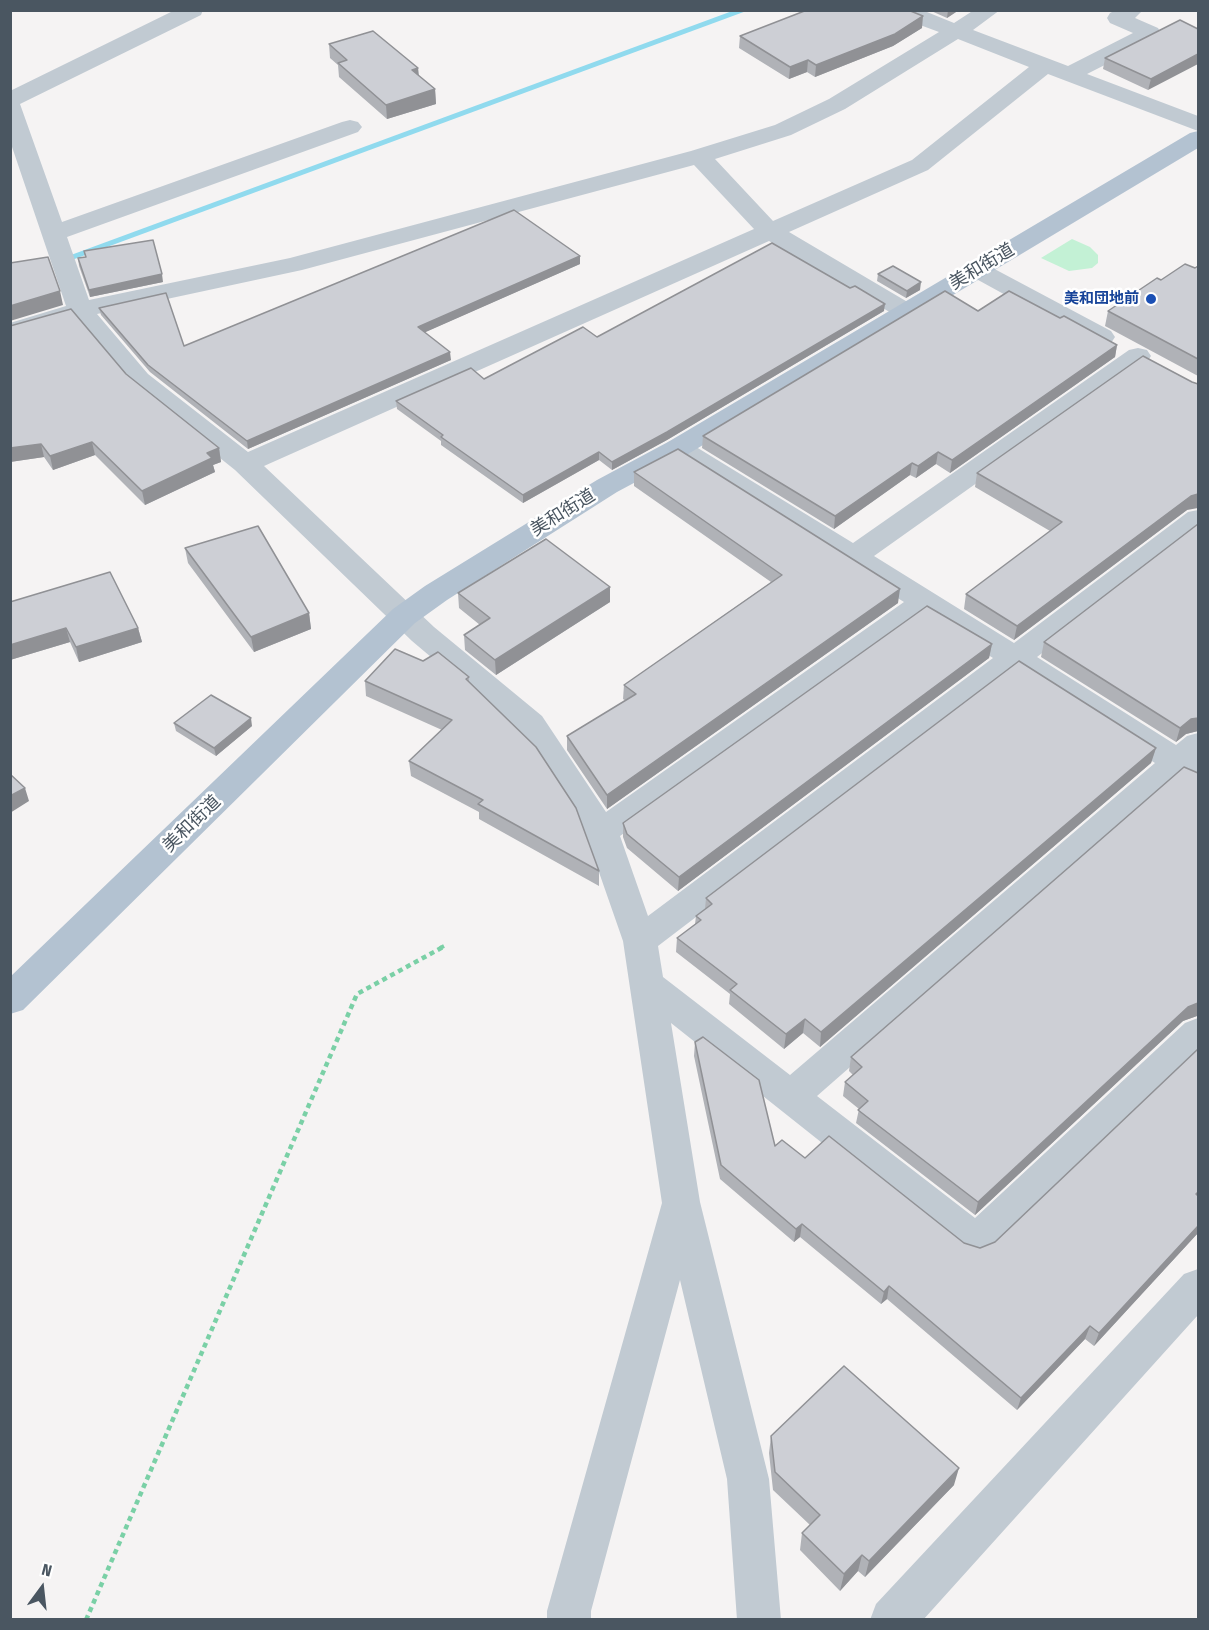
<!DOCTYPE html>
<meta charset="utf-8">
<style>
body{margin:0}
#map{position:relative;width:1209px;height:1630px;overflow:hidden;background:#f5f3f3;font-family:"Fira Sans Condensed",sans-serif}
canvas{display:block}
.frame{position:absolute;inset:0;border:12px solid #4a5661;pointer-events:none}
.north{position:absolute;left:12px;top:1558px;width:60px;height:60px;-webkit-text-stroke:4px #fff;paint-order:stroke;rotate:15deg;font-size:16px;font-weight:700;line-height:24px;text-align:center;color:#4a5661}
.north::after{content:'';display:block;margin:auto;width:21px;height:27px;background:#4a5661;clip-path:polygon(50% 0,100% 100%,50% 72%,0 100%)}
</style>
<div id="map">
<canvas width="1209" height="1630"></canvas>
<div class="frame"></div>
<div class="north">N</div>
</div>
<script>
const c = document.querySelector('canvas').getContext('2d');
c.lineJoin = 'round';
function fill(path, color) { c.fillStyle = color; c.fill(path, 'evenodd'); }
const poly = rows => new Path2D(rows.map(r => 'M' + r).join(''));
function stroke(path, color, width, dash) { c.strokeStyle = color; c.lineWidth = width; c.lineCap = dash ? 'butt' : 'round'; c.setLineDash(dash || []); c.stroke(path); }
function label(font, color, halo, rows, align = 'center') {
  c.font = font + ' "Fira Sans Condensed","Noto Sans JP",sans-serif'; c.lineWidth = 5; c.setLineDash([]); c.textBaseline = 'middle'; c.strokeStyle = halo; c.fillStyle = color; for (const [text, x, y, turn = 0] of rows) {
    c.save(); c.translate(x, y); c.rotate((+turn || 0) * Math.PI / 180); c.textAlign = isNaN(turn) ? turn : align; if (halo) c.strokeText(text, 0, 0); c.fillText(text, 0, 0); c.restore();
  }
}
const green = poly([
 [1072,239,1090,247,1098,255,1098,263,1092,268,1069,271,1041,258]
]);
const stream = poly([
 [735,10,749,10,61,264,53,264,52,262,735,10]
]);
const pathFar1 = poly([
 [440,948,444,946]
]);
const path = poly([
 [86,1620,357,994,443,947]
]);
const street = poly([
 [175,10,203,10,201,15,20,104,62,222,342,122,350,120,358,122,362,127,358,132,67,237,89,300,290,258,691,151,775,125,829,99,939,32,893,15,891,10,922,10,954,23,974,10,1000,10,973,30,1068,66,1133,33,1110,23,1107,18,1110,13,1116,10,1143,10,1135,18,1158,28,1161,33,1158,38,1087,74,1198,116,1198,131,1048,74,928,170,789,232,916,307,920,312,916,317,907,320,898,317,769,241,264,466,434,627,542,716,606,812,904,602,668,454,664,448,668,442,678,439,688,442,853,543,1129,350,1138,348,1147,350,1151,356,1147,362,874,556,1014,643,1188,512,1198,510,1198,533,1037,657,1176,745,1187,736,1198,733,1198,787,1179,779,817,1096,975,1218,1185,1023,1198,1018,1198,1055,990,1254,976,1259,962,1254,671,1023,700,1202,769,1479,781,1620,737,1620,727,1479,680,1280,591,1611,591,1620,547,1620,547,1611,662,1203,623,941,586,835,520,732,412,641,235,470,130,386,75,320,10,339,10,323,66,306,10,141,10,91,175,10],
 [958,39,1029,67,912,160,773,221,715,159,791,135,845,109,958,39],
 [694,165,754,229,248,452,148,374,97,314,302,270,694,165],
 [926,616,993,658,648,916,620,836,926,616],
 [1016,673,1155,763,790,1075,663,977,658,946,1016,673],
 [978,262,987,265,1111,331,1115,337,1111,343,1102,345,1093,343,969,275,965,270,969,265,978,262],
 [1198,1269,1198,1315,923,1620,870,1620,876,1604,1184,1274,1198,1269]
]);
const primary = poly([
 [1198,131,1198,148,688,454,617,492,447,600,415,623,23,1010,10,1014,10,977,393,609,425,586,597,480,668,442,1190,133,1198,131]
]);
const wall = poly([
 [929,10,959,10,947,18],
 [1180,20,1148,90,1103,69,1105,58],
 [922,28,893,46,815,77,807,72,789,79,739,48,740,36],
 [329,44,418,68,419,76,435,89,436,104,387,119,339,77,338,65,330,58],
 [84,251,163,282,90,297,79,266,78,258,85,257],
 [580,256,580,264,425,332,451,360,248,449,150,372,101,315,99,308,184,346],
 [1198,266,1198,376,1105,326,1108,311,1161,280,1195,268],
 [878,274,920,290,906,298,877,281],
 [884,311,667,440,612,470,599,460,523,503,441,445,441,441,397,409,396,401,484,379,597,337],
 [978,311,1060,318,1117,345,1115,357,950,473,936,464,916,478,910,475,834,529,702,448,703,436],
 [10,326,126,374,219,448,221,462,213,465,215,472,145,505,95,455,53,470,44,457,10,462],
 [1192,382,1187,510,1014,640,964,609,966,594,1050,531,975,487,977,473],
 [634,472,898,603,607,809,567,750,567,736,626,701,623,699,624,685,771,582,634,486],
 [1198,524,1198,731,1186,734,1176,742,1041,657,1044,642],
 [185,548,309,613,311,629,254,652,188,563],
 [610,587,610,602,496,675,465,650,464,635,480,625,459,608,458,593],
 [10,602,138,628,142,642,79,662,70,642,10,660],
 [992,644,989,658,678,891,627,848,623,837,623,823],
 [423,661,469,677,469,682,599,871,599,886,479,819,479,812,411,776,409,761,442,730,366,696,365,681],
 [174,723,252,726,216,756,176,731],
 [1156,748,1151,763,820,1047,803,1033,784,1049,729,1004,730,994,676,952,677,938,695,924,696,916,705,909,706,898],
 [1198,773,1198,1017,1197,1016,1183,1021,975,1215,856,1123,859,1109,843,1096,845,1082,853,1075,849,1071,851,1057],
 [695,1042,775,1146,805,1158,964,1243,980,1248,995,1242,1198,1049,1198,1233,1094,1346,1085,1339,1017,1410,887,1299,881,1304,800,1237,794,1242,720,1179,694,1056],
 [771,1436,954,1485,865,1577,858,1571,840,1591,800,1550,802,1533,810,1525,773,1490,769,1453]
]);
const shadedWall = poly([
 [948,10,959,10,947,18],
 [923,16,922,28,893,46,815,77,816,65],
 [1198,54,1198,64,1148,90,1151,79],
 [808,60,807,72,789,79,790,67],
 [418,68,419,82,412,70],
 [435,89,436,104,387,119,386,105],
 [580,256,580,264,419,335,418,327],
 [162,274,163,282,90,297,89,290],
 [921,282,920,290,906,298,907,291],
 [60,291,63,305,10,321,10,306],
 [885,304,884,311,667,440,612,470,612,462],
 [1117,345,1115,357,950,473,952,460],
 [450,352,451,360,248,449,247,441],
 [92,442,95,455,53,470,50,456],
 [41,444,44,457,10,462,10,448],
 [219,448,221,462,213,465,215,472,145,505,142,491,207,453],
 [599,452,599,460,523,503,523,495],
 [938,452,936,464,916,478,918,466],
 [912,463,910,475,834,529,835,516],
 [1198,494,1198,508,1187,510,1014,640,1017,626,1191,496],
 [610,587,610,602,496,675,495,660],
 [900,589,898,603,607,809,607,795],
 [309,613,311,629,254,652,251,637],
 [66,628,70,642,10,660,10,645],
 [138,628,142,642,79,662,76,647],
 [992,644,989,658,678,891,679,877],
 [251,718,252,726,216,756,214,748],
 [1198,718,1198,731,1186,734,1176,742,1180,728,1191,719],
 [1156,748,1151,763,820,1047,821,1032],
 [25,788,29,801,10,813,10,796],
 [1198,1003,1198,1012,1197,1016,1183,1021,975,1215,978,1202,1188,1007],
 [805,1019,803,1033,784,1049,786,1034],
 [802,1224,800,1237,794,1242,796,1229],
 [1198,1226,1198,1233,1094,1346,1099,1333],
 [889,1286,887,1299,881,1304,884,1292],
 [1090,1326,1085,1339,1017,1410,1021,1398],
 [959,1468,954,1485,865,1577,869,1561],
 [862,1555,858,1571,840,1591,844,1574]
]);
const building = poly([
 [807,10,908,10,923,16,895,34,816,65,808,60,790,67,740,36,807,10],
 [1180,20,1198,29,1198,54,1151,79,1105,58,1180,20],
 [373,31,418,68,412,70,435,89,386,105,338,63,347,60,329,44,373,31],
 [514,210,580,256,418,327,450,352,247,441,148,365,99,308,166,293,184,346,514,210],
 [153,240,162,274,89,290,78,258,86,257,84,251,153,240],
 [772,243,850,288,855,286,885,304,667,432,612,462,599,452,523,495,441,437,443,435,396,401,471,368,484,379,583,327,597,337,772,243],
 [48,257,60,291,10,306,10,263,48,257],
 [1185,264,1195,268,1198,266,1198,359,1108,311,1157,278,1161,280,1185,264],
 [893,266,921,282,907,291,878,274,893,266],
 [945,291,978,311,1009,291,1060,318,1064,316,1117,345,952,460,938,452,918,466,912,463,835,516,703,436,945,291],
 [71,309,126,374,219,448,207,453,212,458,142,491,92,442,50,456,41,444,10,448,10,326,71,309],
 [1143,356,1192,382,1198,384,1198,494,1191,496,1017,626,966,594,1062,522,977,473,1143,356],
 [678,449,900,589,607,795,567,736,636,694,624,685,782,575,634,472,678,449],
 [1198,524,1198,718,1191,719,1180,728,1044,642,1198,524],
 [258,526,309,613,251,637,185,548,258,526],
 [546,539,610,587,495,660,464,635,490,618,458,593,546,539],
 [110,572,138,628,76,647,66,628,10,645,10,602,110,572],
 [927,606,992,644,679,877,627,834,623,823,927,606],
 [395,649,423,661,438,652,469,677,466,679,536,747,576,808,599,871,478,804,483,800,409,761,452,720,365,681,395,649],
 [1019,661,1156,748,821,1032,805,1019,786,1034,730,990,737,984,677,938,701,920,696,916,712,904,706,898,1019,661],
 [211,695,251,718,214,748,174,723,211,695],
 [1184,767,1198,773,1198,1003,1188,1007,978,1202,858,1110,868,1101,845,1082,862,1067,851,1057,1184,767],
 [10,774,25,788,10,796,10,774],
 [703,1037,759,1080,775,1146,782,1140,805,1158,829,1136,964,1243,980,1248,995,1242,1198,1049,1198,1192,1196,1194,1198,1196,1198,1226,1099,1333,1090,1326,1021,1398,889,1286,884,1292,802,1224,796,1229,721,1165,695,1042,703,1037],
 [844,1366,959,1468,869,1561,862,1555,844,1574,802,1533,820,1515,775,1472,771,1436,844,1366]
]);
const markers = [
 [1151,299,6,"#1a4fb4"]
];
const farTransitnames = [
 ["美和団地前",1139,299]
];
const streetNames = [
 ["美和街道",982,267,-31],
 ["美和街道",563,513,-32],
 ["美和街道",192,824,-44]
];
fill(green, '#c3f1d5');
fill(stream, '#90daee');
stroke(pathFar1, '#7ad0a6', 4, [4.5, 3]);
stroke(path, '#7ad0a6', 4.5, [5, 4]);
fill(street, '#c1cad2');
fill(primary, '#b3c2d1');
fill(wall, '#b0b2b7');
fill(shadedWall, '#909195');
fill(building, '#cdcfd5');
stroke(building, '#909195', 1.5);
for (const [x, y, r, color] of markers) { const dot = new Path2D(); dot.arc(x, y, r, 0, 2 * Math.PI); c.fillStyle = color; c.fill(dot); stroke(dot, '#fff', 2); }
label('bold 15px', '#164399', '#fff', farTransitnames, 'right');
label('18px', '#4a5661', '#fff', streetNames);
</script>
